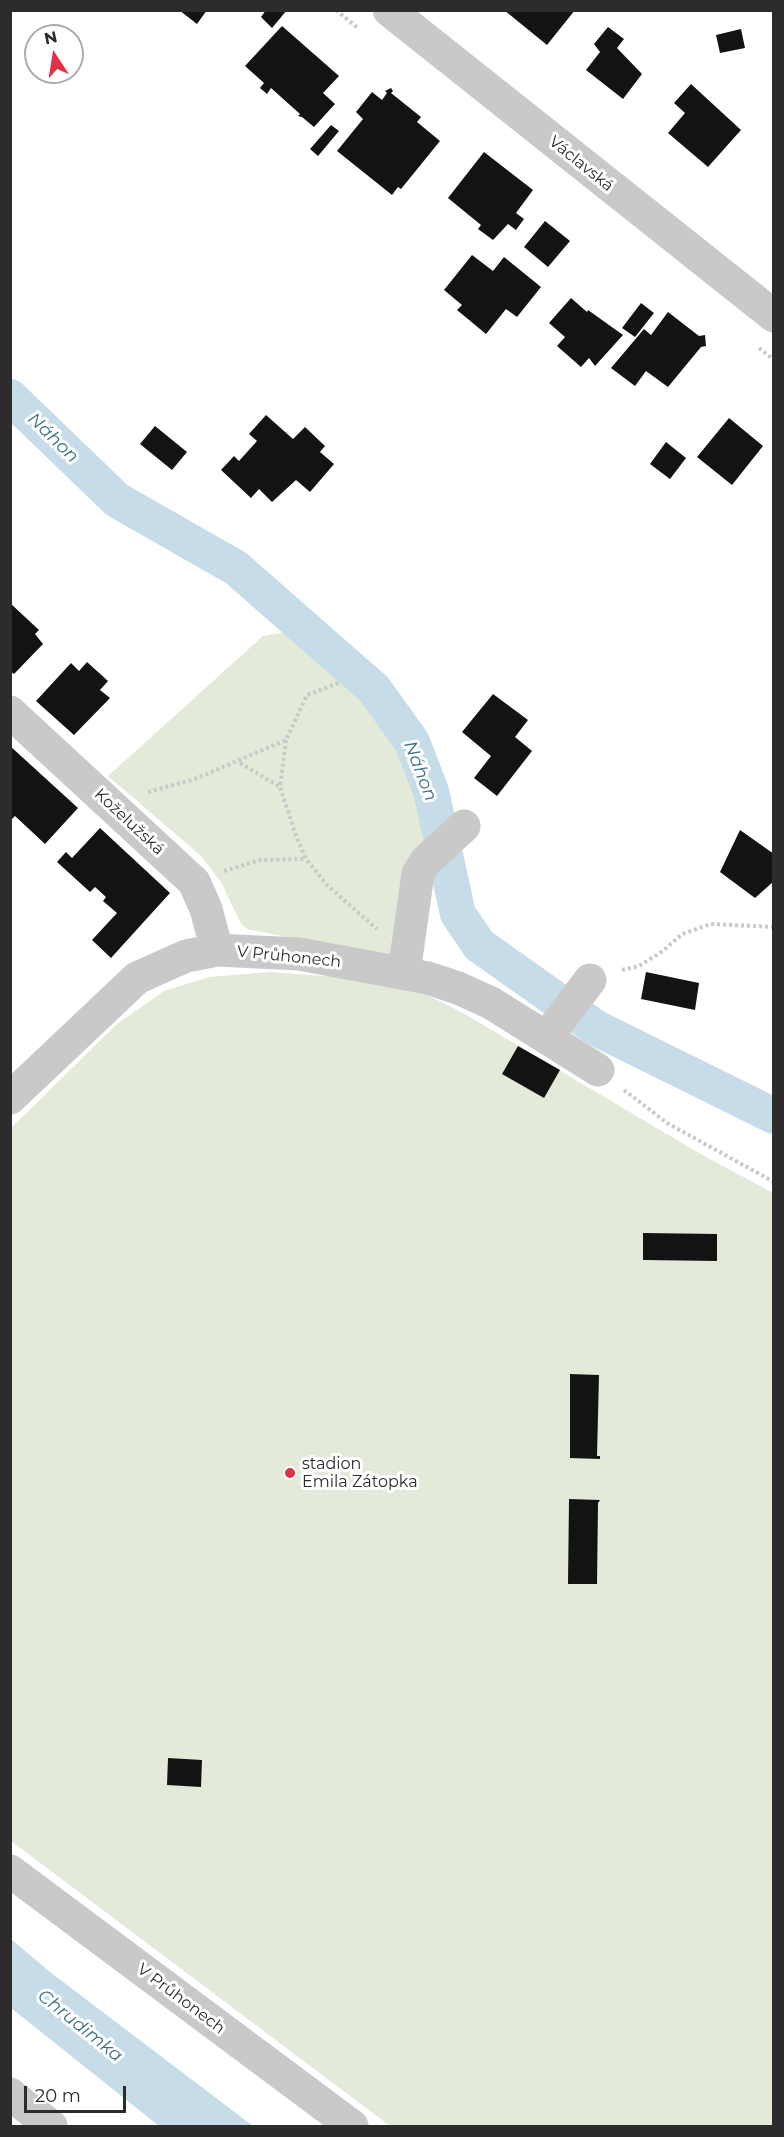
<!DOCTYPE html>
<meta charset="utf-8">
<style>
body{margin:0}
#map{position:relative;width:784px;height:2137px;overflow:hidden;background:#fff;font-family:Montserrat,sans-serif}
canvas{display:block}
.frame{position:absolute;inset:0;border:12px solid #2c2c2c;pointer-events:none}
.north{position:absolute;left:24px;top:24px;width:60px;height:60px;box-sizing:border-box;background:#fff;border:2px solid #ababab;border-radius:50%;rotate:348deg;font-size:16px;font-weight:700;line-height:24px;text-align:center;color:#2c2c2c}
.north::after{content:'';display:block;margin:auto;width:21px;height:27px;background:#e03146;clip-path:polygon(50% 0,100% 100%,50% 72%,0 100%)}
.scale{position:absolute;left:24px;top:2086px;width:102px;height:27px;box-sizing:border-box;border:3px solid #2c2c2c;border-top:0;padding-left:8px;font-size:18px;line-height:21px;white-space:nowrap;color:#2c2c2c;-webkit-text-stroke:4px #fff;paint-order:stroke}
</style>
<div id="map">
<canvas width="784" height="2137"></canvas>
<div class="frame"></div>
<div class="north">N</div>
<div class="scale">20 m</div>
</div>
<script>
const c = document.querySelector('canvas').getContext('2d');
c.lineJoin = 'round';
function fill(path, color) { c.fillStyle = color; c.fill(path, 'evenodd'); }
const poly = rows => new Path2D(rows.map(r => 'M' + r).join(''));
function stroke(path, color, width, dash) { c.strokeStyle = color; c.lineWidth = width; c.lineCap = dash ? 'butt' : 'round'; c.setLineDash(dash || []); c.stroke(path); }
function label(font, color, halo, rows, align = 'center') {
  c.font = font + ' Montserrat,sans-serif'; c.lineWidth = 6; c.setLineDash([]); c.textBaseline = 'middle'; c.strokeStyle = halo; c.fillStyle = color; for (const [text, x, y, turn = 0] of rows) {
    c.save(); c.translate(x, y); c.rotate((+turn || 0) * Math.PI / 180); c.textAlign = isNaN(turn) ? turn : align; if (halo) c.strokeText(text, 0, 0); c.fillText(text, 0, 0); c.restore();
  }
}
const green = poly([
 [292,631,364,695,404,755,420,802,429,844,392,958,247,929,241,924,221,882,201,856,108,776,263,636],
 [270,972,351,978,423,993,463,1013,697,1152,773,1193,773,2126,390,2126,11,1841,11,1128,117,1024,164,991,209,977]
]);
const water = poly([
 [11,1939,50,1972,253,2126,159,2126,11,2008]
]);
const canal = poly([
 [10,397,117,500,236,568,374,689,412,742,431,791,458,914,479,945,596,1028,774,1116]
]);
const building = poly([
 [179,10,207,10,197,24],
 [266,10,287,10,272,28,261,17],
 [504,10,575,10,547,45],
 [282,26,339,76,323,93,335,104,314,127,302,117,298,116,300,114,271,88,267,94,260,88,264,83,245,66],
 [608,27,624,39,617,48,642,74,623,99,586,70,600,52,594,44],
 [741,29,745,48,720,53,716,35],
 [691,84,741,130,708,167,668,133,685,113,674,103],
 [391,88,393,91,391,93,421,117,417,122,440,141,401,189,398,187,392,195,337,151,363,119,356,112,372,92,382,100,387,93,385,91],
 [331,125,339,131,318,156,310,149],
 [484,152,533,190,516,213,524,219,516,230,508,224,493,240,478,229,481,225,448,198],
 [545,221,570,241,548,267,524,247],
 [472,255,493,271,504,257,541,287,517,317,506,309,486,334,457,310,462,305,444,290],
 [571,298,587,312,588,310,623,335,595,366,589,358,581,367,557,346,565,337,549,323],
 [641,303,654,313,635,337,622,328],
 [668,312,699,336,705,335,706,346,701,347,668,387,646,371,635,386,611,368,644,329,651,335],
 [266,415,293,439,305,427,325,446,320,452,334,464,310,492,296,480,272,502,259,489,251,498,221,470,234,456,239,461,257,441,249,434],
 [729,418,763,446,732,485,697,457],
 [155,426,187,452,172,470,140,444],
 [666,442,686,458,670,479,650,464],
 [10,603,39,630,35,634,43,644,14,674,10,671],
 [87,662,108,681,100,690,110,698,74,735,36,701,71,663,79,671],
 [493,694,528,720,515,737,532,751,497,796,474,778,491,756,462,732],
 [10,746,78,808,45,844,15,816,10,821],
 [100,828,170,893,111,958,92,940,117,913,103,901,106,897,95,887,90,892,57,862,66,852,72,858],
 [740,830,774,854,774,881,755,898,720,872],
 [646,972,699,983,695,1010,641,999],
 [518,1046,560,1070,544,1098,502,1074],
 [643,1233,717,1234,717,1261,643,1260],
 [570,1374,599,1375,597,1456,600,1456,600,1459,570,1458],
 [569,1499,600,1500,598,1503,597,1584,568,1584],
 [168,1758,202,1760,201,1787,167,1785]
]);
const path = poly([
 [336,10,359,29],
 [759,348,774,360],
 [286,740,280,787,296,836,306,859,328,886,377,929],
 [240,763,280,787],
 [148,792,195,779,286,740,307,695,341,682],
 [224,871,260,860,306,859],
 [622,970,639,966,663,951,682,934,711,924,774,927],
 [624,1090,667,1123,774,1182]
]);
const minor = poly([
 [389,10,774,316],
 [10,712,194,882,206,909,217,950],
 [404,973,418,874,426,861,464,826],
 [547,1037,590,980],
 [10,1098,137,978,186,956,217,950,299,954,428,978,458,988,491,1003,598,1070],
 [10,1871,352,2126],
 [10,2094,51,2126]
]);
const markers = [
 [290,1473,6,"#e03146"]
];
const streetNames = [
 ["Václavská",581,164,39],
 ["Koželužská",129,822,43],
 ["V Průhonech",289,957,6],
 ["V Průhonech",181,1999,37]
];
const poiNames = [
 ["stadion",302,1464],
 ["Emila Zátopka",302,1482]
];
const waterNames = [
 ["Náhon",53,438,44],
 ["Náhon",420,771,69],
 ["Chrudimka",80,2026,39]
];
fill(green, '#e3ead9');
fill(water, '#c6dde9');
stroke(canal, '#c6dde9', 36);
fill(building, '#131313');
stroke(path, '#c9c9c9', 4, [3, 3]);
stroke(minor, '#c9c9c9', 33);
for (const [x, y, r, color] of markers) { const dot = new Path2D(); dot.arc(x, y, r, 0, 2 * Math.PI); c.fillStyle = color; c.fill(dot); stroke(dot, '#fff', 2); }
label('16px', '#2c2c2c', '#fff', streetNames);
label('16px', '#2c2c2c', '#fff', poiNames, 'left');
label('italic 18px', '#3d718b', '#fff', waterNames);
</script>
